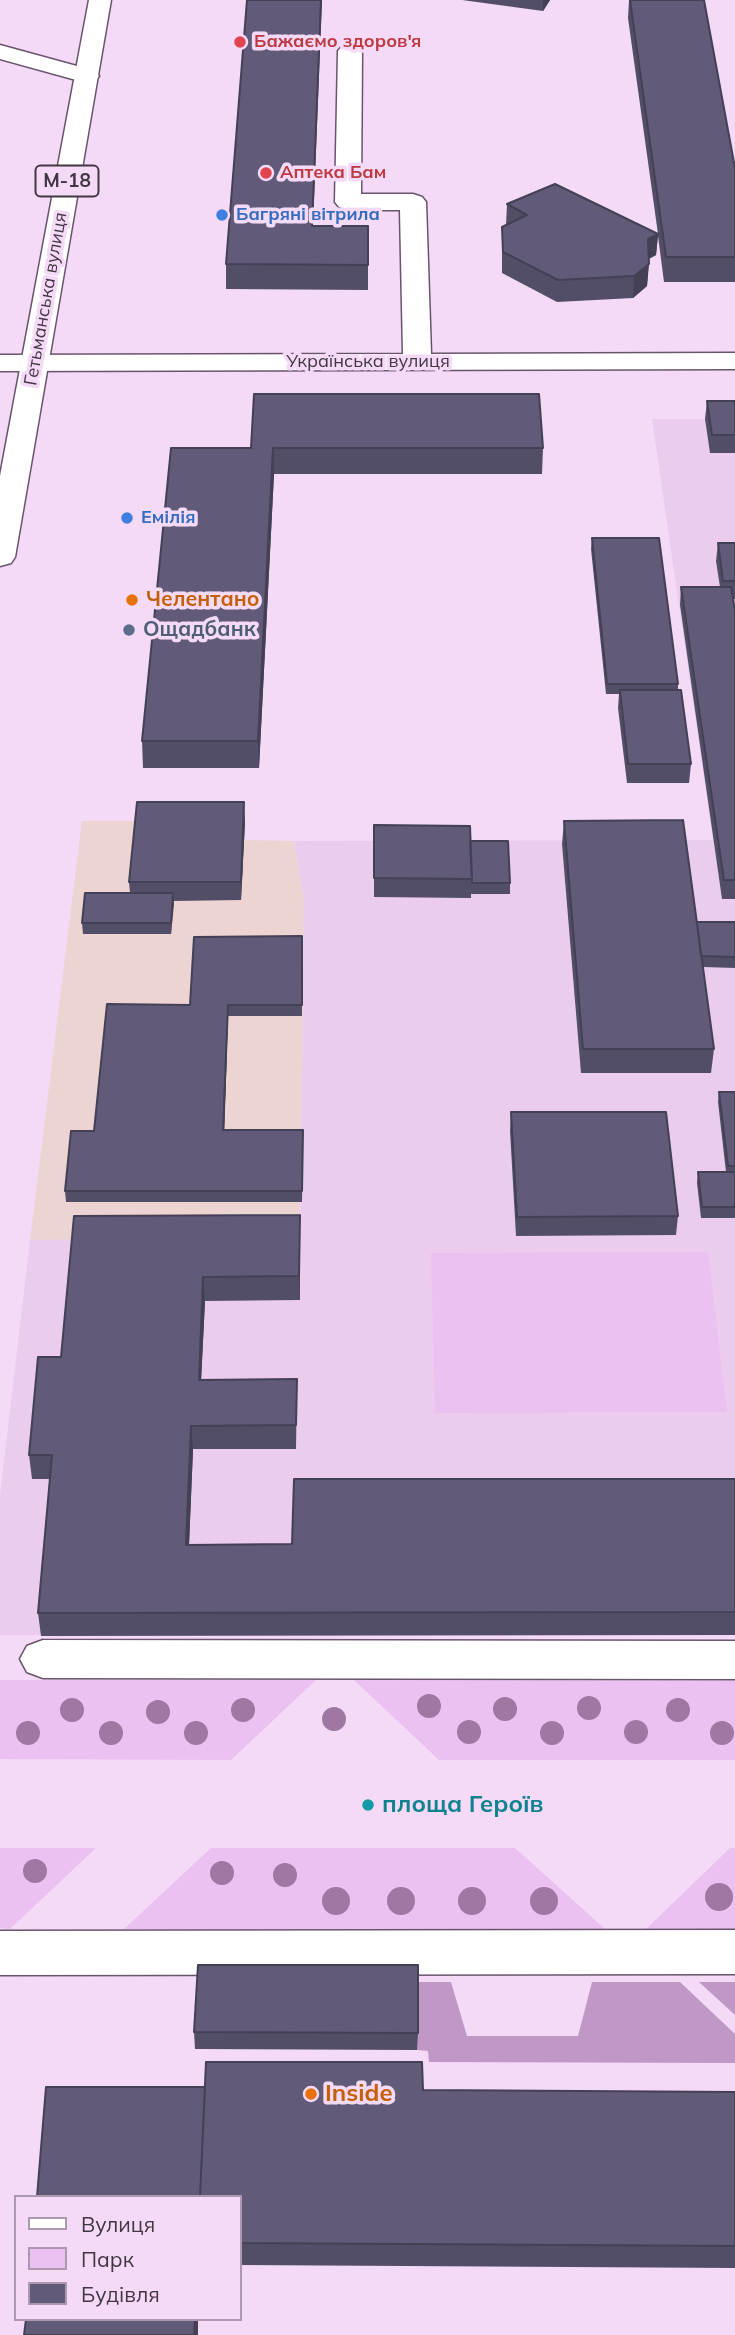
<!DOCTYPE html>
<meta charset="utf-8">
<style>
body{margin:0}
#map{position:relative;width:735px;height:2335px;overflow:hidden;background:#f4daf7;font-family:Mulish,sans-serif}
canvas{display:block}
.legend{position:absolute;left:14px;top:2195px;width:228px;height:126px;box-sizing:border-box;background:#f4daf7;border:2px solid #ac98af;margin:0;padding:9px 12px;list-style:none;font-size:21px;color:#413642}
.legend li{display:flex;align-items:center;gap:14px;height:35px}
.legend b{width:35px;border:2px solid #ac98af}
</style>
<div id="map">
<canvas width="735" height="2335"></canvas>
<ul class="legend">
<li><b style="height:9px;background:#fff"></b>Вулиця</li>
<li><b style="height:19px;background:#eac1f0"></b>Парк</li>
<li><b style="height:19px;background:#615b79"></b>Будівля</li>
</ul>
</div>
<script>
const c = document.querySelector('canvas').getContext('2d');
c.lineJoin = 'round';
function fill(path, color) { c.fillStyle = color; c.fill(path, 'evenodd'); }
const poly = rows => new Path2D(rows.map(r => 'M' + r).join(''));
function stroke(path, color, width, dash) { c.strokeStyle = color; c.lineWidth = width; c.lineCap = dash ? 'butt' : 'round'; c.setLineDash(dash || []); c.stroke(path); }
function label(font, color, halo, rows, align = 'center') {
  c.font = font + ' Mulish,sans-serif'; c.lineWidth = 7; c.setLineDash([]); c.textBaseline = 'middle'; c.strokeStyle = halo; c.fillStyle = color; for (const [text, x, y, turn = 0] of rows) {
    c.save(); c.translate(x, y); c.rotate((+turn || 0) * Math.PI / 180); c.textAlign = isNaN(turn) ? turn : align; if (halo) c.strokeText(text, 0, 0); c.fillText(text, 0, 0); c.restore();
  }
}
const commercial = poly([
 [82,821,245,821,245,840,294,841,304,900,300,1239,30,1240]
]);
const built = poly([
 [652,419,735,419,735,1635,0,1635,0,1495,30,1240,300,1238,304,900,294,841,713,840]
]);
const green = poly([
 [708,1252,727,1412,435,1413,431,1253],
 [0,1680,316,1680,231,1760,0,1759],
 [354,1680,735,1681,735,1760,439,1760],
 [0,1848,96,1848,10,1929,0,1928],
 [211,1848,515,1848,605,1929,124,1929],
 [730,1848,735,1848,735,1929,646,1929]
]);
const forest = poly([
 [417,1982,451,1982,467,2036,578,2036,592,1982,680,1982,735,2034,735,2063,429,2062,428,2051,417,2050],
 [699,1982,735,1982,735,2015]
]);
const minor = poly([
 [350,44,358,46,362,51,361,194,413,194,422,197,426,202,431,354,735,353,735,369,0,371,0,355,403,354,400,210,348,210,339,207,335,202,338,51,342,46,350,44],
 [0,45,95,71,99,76,95,81,87,83,0,59,0,45],
 [43,1640,735,1641,735,1679,43,1678,27,1672,20,1659,27,1646,43,1640],
 [735,1930,735,1974,0,1975,0,1931,735,1930]
]);
const highway = poly([
 [89,0,111,0,15,557,11,563,0,566,0,476,89,0]
]);
const trees = [
 [429,1706,12],
 [589,1708,12],
 [505,1709,12],
 [72,1710,12],
 [243,1710,12],
 [678,1710,12],
 [158,1712,12],
 [334,1719,12],
 [469,1732,12],
 [636,1732,12],
 [28,1733,12],
 [111,1733,12],
 [196,1733,12],
 [552,1733,12],
 [722,1733,12],
 [35,1871,12],
 [222,1873,12],
 [285,1875,12],
 [719,1897,14],
 [336,1901,14],
 [401,1901,14],
 [472,1901,14],
 [544,1901,14]
];
const wall = poly([
 [462,0,550,0,543,11],
 [629,0,704,0,735,168,735,282,664,282,658,236,656,255,649,259,647,286,633,298,557,302,502,273,502,227,506,225,507,204,658,234,628,18],
 [313,226,368,226,368,290,226,289,226,264],
 [707,401,735,401,735,453,710,453,705,419],
 [171,448,543,448,542,474,274,474,259,768,143,768,142,741],
 [592,538,678,684,678,690,691,764,689,783,627,783,618,708,619,694,606,694,591,549],
 [718,543,735,543,735,599,733,599,735,610,735,899,722,899,680,605,681,587,720,587,716,561],
 [245,821,241,900,173,901,171,934,83,934,82,923,130,893,129,882],
 [564,821,697,922,735,922,735,968,703,967,714,1049,711,1073,581,1073,562,844],
 [374,825,470,841,510,883,510,894,471,894,471,898,374,897],
 [302,936,302,1016,228,1016,224,1130,303,1141,302,1202,66,1202,65,1191,94,1131,190,1005],
 [719,1092,735,1092,735,1218,701,1218,697,1183,698,1172,726,1172,718,1102],
 [511,1112,678,1216,676,1235,516,1236,510,1131],
 [300,1215,300,1300,205,1301,201,1380,297,1379,296,1449,193,1449,189,1545,292,1544,735,1479,735,1635,41,1636,38,1613,50,1479,32,1479,29,1455,61,1357],
 [194,2032,418,2033,417,2050,195,2049],
 [423,2090,735,2092,735,2268,240,2265,240,2197]
]);
const shadedWall = poly([
 [321,0,322,0,312,250,312,226],
 [543,0,550,0,543,11],
 [658,234,656,255,646,260,648,239],
 [649,264,647,286,633,298,634,276],
 [273,448,274,474,259,768,258,741],
 [244,802,245,821,241,900,241,882],
 [173,893,174,904,171,934,171,923],
 [228,1005,228,1016,224,1141,223,1130],
 [300,1215,300,1300,299,1276],
 [203,1277,205,1301,200,1403,199,1380],
 [191,1426,193,1449,188,1569,186,1545],
 [195,2319,198,2319,198,2335,194,2335]
]);
const building = poly([
 [247,0,321,0,312,226,368,226,368,265,226,264,247,0],
 [630,0,704,0,735,168,735,257,666,257,630,0],
 [555,184,658,234,648,239,649,264,634,276,558,280,503,252,502,227,527,215,507,204,555,184],
 [254,394,539,394,543,448,273,448,258,741,142,741,171,448,251,448,254,394],
 [707,401,735,401,735,435,712,435,707,401],
 [592,538,659,538,678,684,607,684,592,538],
 [718,543,735,543,735,581,723,581,718,543],
 [681,587,731,587,735,610,735,880,724,880,681,587],
 [620,690,681,690,691,764,628,764,620,690],
 [137,802,244,802,241,882,129,882,137,802],
 [683,820,714,1049,583,1049,564,821,683,820],
 [374,825,470,826,472,879,374,878,374,825],
 [470,841,508,841,510,883,472,883,470,841],
 [85,893,173,893,171,923,82,923,85,893],
 [697,922,735,922,735,957,701,956,697,922],
 [302,936,302,1005,228,1005,223,1130,303,1130,302,1191,65,1191,71,1131,94,1131,107,1004,190,1005,194,937,302,936],
 [719,1092,735,1092,735,1166,728,1166,719,1092],
 [511,1112,666,1112,678,1216,517,1217,511,1112],
 [698,1172,735,1172,735,1207,702,1207,698,1172],
 [300,1215,299,1276,203,1277,199,1380,297,1379,296,1425,191,1426,186,1545,292,1544,294,1479,735,1479,735,1612,38,1613,52,1455,29,1455,38,1357,61,1357,74,1216,300,1215],
 [198,1965,418,1965,418,2033,194,2032,198,1965],
 [206,2062,422,2062,423,2090,735,2092,735,2246,240,2243,240,2197,200,2197,206,2062],
 [46,2087,205,2087,200,2197,37,2197,46,2087],
 [26,2319,195,2319,194,2335,24,2335,26,2319]
]);
const markers = [
 [240,42,7,"#e0444e"],
 [266,173,7,"#e0444e"],
 [222,215,7,"#3f7fe0"],
 [127,518,7,"#3f7fe0"],
 [132,600,7,"#e8710a"],
 [129,630,7,"#5c6f8a"],
 [368,1805,7,"#0f9aa8"],
 [311,2094,7,"#e8710a"]
];
const farHealthnames = [
 ["Бажаємо здоров'я",254,42],
 ["Аптека Бам",280,173]
];
const farShopnames = [
 ["Багряні вітрила",236,215],
 ["Емілія",141,518]
];
const farStreetnames = [
 ["Гетьманська вулиця",46,299,-80],
 ["Українська вулиця",368,362]
];
const shields = [
 [67,181,63]
];
const shieldNames = [
 ["М-18",67,181]
];
const foodNames = [
 ["Челентано",146,600]
];
const serviceNames = [
 ["Ощадбанк",143,630]
];
const nearCulturenames = [
 ["площа Героїв",382,1805]
];
const nearFoodnames = [
 ["Inside",325,2094]
];
fill(commercial, '#edd3d1');
fill(built, '#ebccee');
fill(green, '#eac1f0');
fill(forest, '#c098c6');
stroke(minor, '#6a546d', 3);
stroke(highway, '#6a546d', 3);
fill(minor, '#fff');
fill(highway, '#fff');
c.fillStyle = '#9e77a3';
for (const [x, y, r] of trees) { c.beginPath(); c.arc(x, y, r, 0, 2 * Math.PI); c.fill(); }
fill(wall, '#534e68');
fill(shadedWall, '#444055');
fill(building, '#615b79');
stroke(building, '#444055', 2);
for (const [x, y, r, color] of markers) { const dot = new Path2D(); dot.arc(x, y, r, 0, 2 * Math.PI); c.fillStyle = color; c.fill(dot); stroke(dot, '#f4daf7', 2.5); }
label('bold 18px', '#be3a42', '#f4daf7', farHealthnames, 'left');
label('bold 18px', '#366cbe', '#f4daf7', farShopnames, 'left');
label('18px', '#413642', '#f4daf7', farStreetnames);
for (const [x, y, w] of shields) { const box = new Path2D(); box.roundRect(x - w / 2, y - 15.5, w, 31, 5); c.fillStyle = '#f4daf7'; c.fill(box); stroke(box, '#413642', 2); }
label('bold 19px', '#413642', null, shieldNames);
label('bold 21px', '#c56008', '#f4daf7', foodNames, 'left');
label('bold 21px', '#4e5e75', '#f4daf7', serviceNames, 'left');
label('bold 24px', '#0d838f', '#f4daf7', nearCulturenames, 'left');
label('bold 24px', '#c56008', '#f4daf7', nearFoodnames, 'left');
</script>
